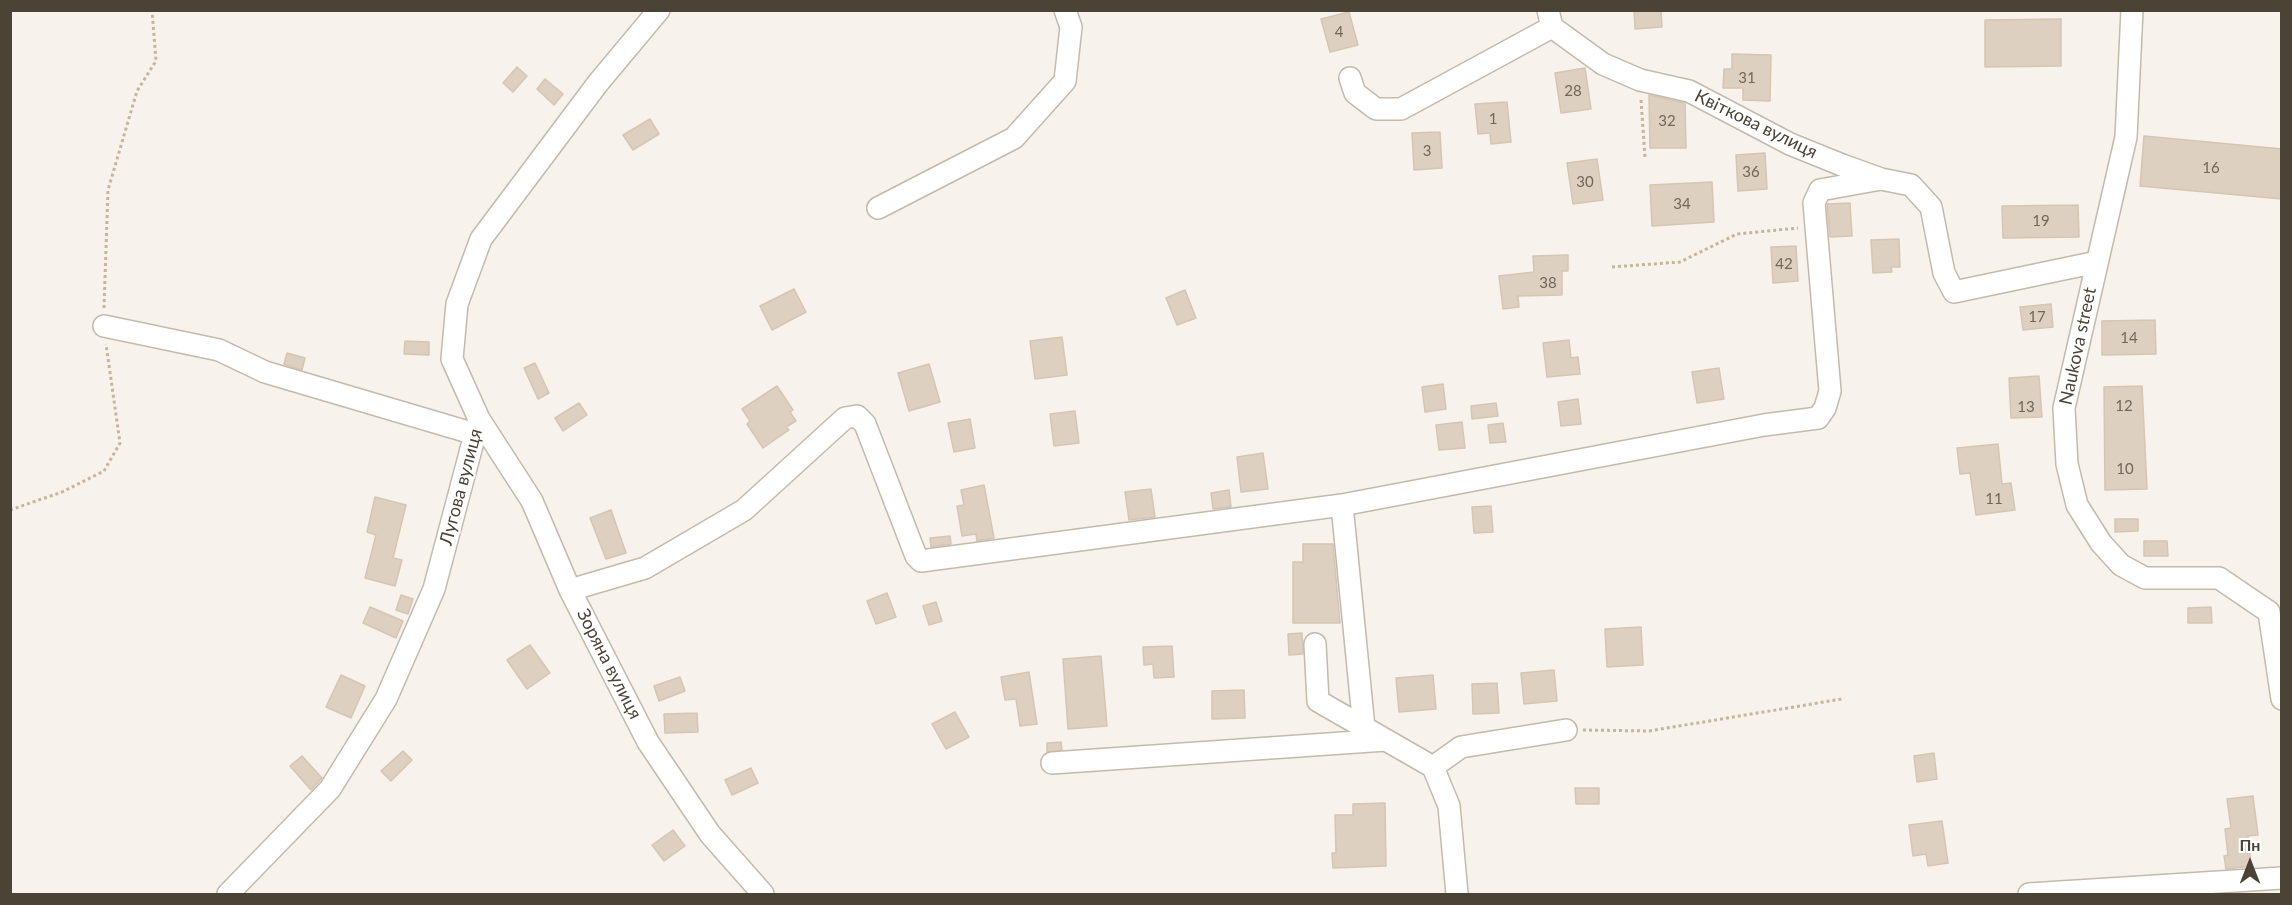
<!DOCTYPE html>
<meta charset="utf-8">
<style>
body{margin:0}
#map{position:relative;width:2292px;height:905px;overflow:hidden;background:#f7f2eb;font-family:Lato,sans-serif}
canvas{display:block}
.frame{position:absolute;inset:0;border:12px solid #4c4337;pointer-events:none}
.north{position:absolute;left:2220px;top:833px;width:60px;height:60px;-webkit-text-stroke:4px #fff;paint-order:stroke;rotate:0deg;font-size:16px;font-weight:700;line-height:24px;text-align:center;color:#4c4337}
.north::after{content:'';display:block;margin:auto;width:21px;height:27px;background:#4c4337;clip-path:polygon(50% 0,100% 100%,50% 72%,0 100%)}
</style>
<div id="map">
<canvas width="2292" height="905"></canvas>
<div class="frame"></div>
<div class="north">Пн</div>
</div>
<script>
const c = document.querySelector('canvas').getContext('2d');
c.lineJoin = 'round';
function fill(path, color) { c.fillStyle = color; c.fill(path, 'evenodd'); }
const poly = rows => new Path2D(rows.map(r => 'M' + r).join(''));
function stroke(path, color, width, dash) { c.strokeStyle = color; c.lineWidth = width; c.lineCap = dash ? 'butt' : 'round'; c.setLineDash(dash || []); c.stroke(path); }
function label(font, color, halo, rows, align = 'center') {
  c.font = font + ' Lato,sans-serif'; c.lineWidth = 4.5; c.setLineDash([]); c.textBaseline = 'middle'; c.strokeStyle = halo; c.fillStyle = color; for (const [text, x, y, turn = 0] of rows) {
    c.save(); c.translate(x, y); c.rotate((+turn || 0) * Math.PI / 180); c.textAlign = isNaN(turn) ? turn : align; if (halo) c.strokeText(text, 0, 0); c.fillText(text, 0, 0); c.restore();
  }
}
const building = poly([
 [1634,10,1661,10,1662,27,1635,29,1634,10],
 [1349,12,1358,45,1330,52,1321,19,1349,12],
 [2061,19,2061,66,1985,67,1985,20,2061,19],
 [1732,54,1771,55,1770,101,1743,100,1743,88,1723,88,1724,69,1732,69,1732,54],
 [517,67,527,76,513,92,503,83,517,67],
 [1585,68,1591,109,1561,113,1555,73,1585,68],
 [545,79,563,94,554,105,537,89,545,79],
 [1649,95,1685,103,1686,148,1650,148,1649,95],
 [1507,102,1511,142,1491,144,1490,133,1478,134,1475,104,1507,102],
 [650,119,659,134,633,150,623,135,650,119],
 [1440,132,1442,168,1414,170,1412,133,1440,132],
 [2144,136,2282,149,2282,199,2140,186,2144,136],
 [1765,153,1767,189,1738,191,1736,155,1765,153],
 [1597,159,1603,200,1573,204,1567,163,1597,159],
 [1712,182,1714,222,1652,226,1650,185,1712,182],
 [1850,203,1852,236,1830,237,1827,204,1850,203],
 [2078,205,2079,237,2003,238,2002,206,2078,205],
 [1899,239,1900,267,1891,267,1892,272,1873,273,1871,240,1899,239],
 [1796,246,1798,281,1773,283,1771,247,1796,246],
 [1568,255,1568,271,1562,271,1562,295,1518,296,1519,307,1503,309,1499,276,1534,272,1533,256,1568,255],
 [794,289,806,312,772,330,760,306,794,289],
 [1185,290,1196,318,1177,325,1166,298,1185,290],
 [2051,304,2053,327,2023,330,2020,307,2051,304],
 [2155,320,2156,354,2102,355,2102,321,2155,320],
 [1062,337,1067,375,1035,379,1030,341,1062,337],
 [1569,340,1571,358,1578,357,1580,374,1547,377,1543,343,1569,340],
 [405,341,429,342,429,355,404,354,405,341],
 [287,353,305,358,302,370,284,364,287,353],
 [535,363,549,393,538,399,524,368,535,363],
 [929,364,940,402,909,411,898,373,929,364],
 [1719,368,1724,399,1697,403,1692,372,1719,368],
 [2039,376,2042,417,2011,418,2009,378,2039,376],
 [1443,384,1446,409,1425,412,1422,387,1443,384],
 [777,386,793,410,790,412,796,421,786,427,789,430,763,448,747,424,750,421,742,409,777,386],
 [2142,386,2147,489,2105,490,2104,387,2142,386],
 [1578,399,1581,424,1561,426,1558,402,1578,399],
 [579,403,587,415,563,431,555,418,579,403],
 [1496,403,1498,416,1472,419,1471,406,1496,403],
 [1075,411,1079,443,1054,446,1050,414,1075,411],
 [970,419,975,448,954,452,948,423,970,419],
 [1462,422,1465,448,1439,450,1436,425,1462,422],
 [1503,423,1506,442,1490,443,1488,425,1503,423],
 [1998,444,2002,484,2011,483,2015,510,1976,515,1970,473,1960,474,1957,448,1998,444],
 [1263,453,1268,489,1241,492,1237,457,1263,453],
 [984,485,994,538,977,541,976,534,962,536,957,506,964,505,961,490,984,485],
 [1151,489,1155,517,1129,520,1125,492,1151,489],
 [1229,490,1231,507,1213,509,1211,493,1229,490],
 [375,497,406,505,393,558,402,560,395,586,365,578,376,535,367,532,375,497],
 [1491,506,1493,532,1474,533,1472,507,1491,506],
 [611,510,626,553,606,559,590,518,611,510],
 [2115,519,2138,519,2138,531,2115,532,2115,519],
 [950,536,951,544,931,547,930,538,950,536],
 [2144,541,2167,541,2168,556,2144,556,2144,541],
 [1303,544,1333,544,1340,623,1293,623,1293,562,1303,562,1303,544],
 [887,593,896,617,876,624,867,601,887,593],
 [401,595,413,599,408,614,396,610,401,595],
 [936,602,942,621,929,625,923,606,936,602],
 [370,607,403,621,396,638,363,623,370,607],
 [2211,607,2212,623,2188,623,2188,608,2211,607],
 [1641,627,1643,665,1607,667,1605,629,1641,627],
 [1302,633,1303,654,1289,655,1288,634,1302,633],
 [530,645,550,673,527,689,507,660,530,645],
 [1172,646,1174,677,1154,678,1153,664,1144,665,1143,647,1172,646],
 [1101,656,1107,726,1068,729,1063,659,1101,656],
 [1554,670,1557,701,1524,704,1521,673,1554,670],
 [1029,672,1037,724,1020,726,1016,699,1005,700,1001,677,1029,672],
 [341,675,365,686,351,718,326,707,341,675],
 [1433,675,1436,709,1399,712,1396,678,1433,675],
 [680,677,685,691,659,701,654,686,680,677],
 [1497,683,1499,713,1473,714,1472,684,1497,683],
 [1244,690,1245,718,1212,719,1212,691,1244,690],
 [955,712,969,737,946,749,932,724,955,712],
 [697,713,698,732,665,733,664,714,697,713],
 [1061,742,1062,750,1047,752,1047,743,1061,742],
 [403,751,412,760,391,781,381,771,403,751],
 [1934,753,1937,779,1917,782,1914,756,1934,753],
 [302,756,322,778,311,790,290,766,302,756],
 [751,768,758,783,732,795,725,780,751,768],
 [1575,788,1599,788,1599,804,1576,804,1575,788],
 [2253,796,2258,835,2248,836,2251,866,2226,869,2224,856,2228,855,2225,829,2231,828,2227,799,2253,796],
 [1385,803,1386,866,1333,868,1332,853,1336,853,1335,815,1353,815,1353,804,1385,803],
 [1942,821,1948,863,1928,866,1926,854,1913,856,1909,825,1942,821],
 [673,830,685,846,664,861,652,845,673,830]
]);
const path = poly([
 [1641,100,1645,157],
 [1612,267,1680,262,1737,234,1798,228],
 [104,308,108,190,137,91,156,61,152,10],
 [10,510,62,492,104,471,120,443,106,344],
 [1583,730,1649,731,1842,699]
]);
const minor = poly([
 [659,10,598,83,481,239,457,304,452,359,479,419,532,501,570,590,648,742,710,834,763,894],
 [1548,10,1552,27,1603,64,1640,80,1689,91,1790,144,1842,165,1881,179,1911,185,1931,207,1944,273,1954,292,2097,262],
 [2132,10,2126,137,2064,408,2067,464,2077,505,2101,543,2121,565,2145,578,2219,578,2269,612,2282,699],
 [1350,78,1355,93,1376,109,1401,109,1552,27],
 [878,208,1014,138,1065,81,1071,27,1065,10],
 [104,326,219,350,265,372,475,434],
 [1342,505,1364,728],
 [570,590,645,568,744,510,845,418,857,416,865,424,916,556,921,561,1342,505,1764,425,1818,418,1825,408,1830,391,1814,203,1820,190,1881,179],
 [1315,644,1318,701,1433,767,1449,806,1457,894],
 [1052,763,1386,740],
 [1433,767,1461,747,1566,730],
 [228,894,330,789,386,699,434,589,479,419],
 [2029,894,2282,878]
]);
const numberNames = [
 ["4",1339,32],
 ["31",1747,78],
 ["28",1573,91],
 ["1",1493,119],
 ["32",1667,121],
 ["3",1427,151],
 ["16",2211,168],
 ["36",1751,172],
 ["30",1585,182],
 ["34",1682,204],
 ["19",2041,221],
 ["42",1784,264],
 ["38",1548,283],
 ["17",2037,317],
 ["14",2129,338],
 ["12",2124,406],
 ["13",2026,407],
 ["10",2125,469],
 ["11",1994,499]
];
const streetNames = [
 ["Квіткова вулиця",1756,124,26],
 ["Naukova street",2078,346,-78],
 ["Лугова вулиця",461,487,-75],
 ["Зоряна вулиця",609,664,63]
];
fill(building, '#ddd0c1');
stroke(building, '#d6c5b1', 1.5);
stroke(minor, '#c4baac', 24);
stroke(path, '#c7b59b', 3, [3, 3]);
stroke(minor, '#fff', 21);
label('15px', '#70665a', null, numberNames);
label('18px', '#4c4337', '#fff', streetNames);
</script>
